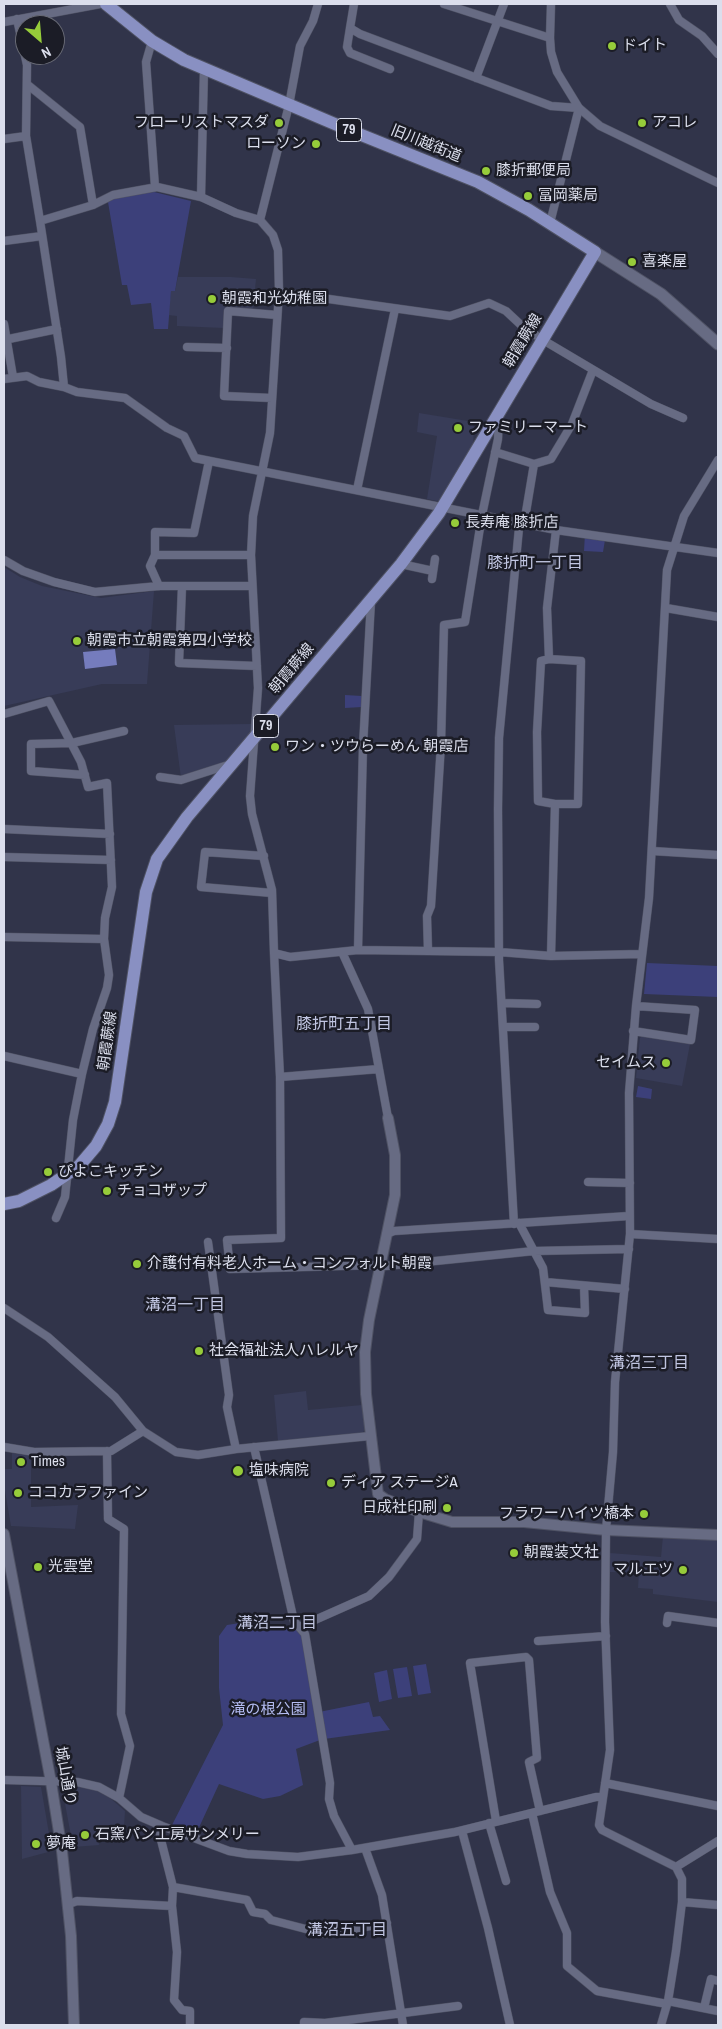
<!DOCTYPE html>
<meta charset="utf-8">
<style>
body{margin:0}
#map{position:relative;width:722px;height:2029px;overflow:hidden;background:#31344a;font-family:"Archivo Narrow",sans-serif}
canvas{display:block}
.frame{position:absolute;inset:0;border:5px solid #dbdeec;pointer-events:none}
.north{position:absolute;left:15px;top:15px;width:50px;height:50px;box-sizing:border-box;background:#1b1c26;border:1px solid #686a75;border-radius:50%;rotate:153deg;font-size:14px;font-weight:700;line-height:20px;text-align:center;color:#dbdeec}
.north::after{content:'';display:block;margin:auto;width:18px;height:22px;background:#96cc3a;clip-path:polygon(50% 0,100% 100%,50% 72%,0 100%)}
</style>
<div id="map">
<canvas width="722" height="2029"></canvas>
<div class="frame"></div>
<div class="north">N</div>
</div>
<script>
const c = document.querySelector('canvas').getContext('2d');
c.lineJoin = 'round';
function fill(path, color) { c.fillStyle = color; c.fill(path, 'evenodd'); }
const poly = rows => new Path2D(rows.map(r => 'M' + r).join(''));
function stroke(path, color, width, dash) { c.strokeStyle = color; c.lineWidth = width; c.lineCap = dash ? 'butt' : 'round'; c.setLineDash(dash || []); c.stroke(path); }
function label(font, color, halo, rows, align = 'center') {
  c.font = font + ' "Archivo Narrow","Noto Sans JP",sans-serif'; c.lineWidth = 5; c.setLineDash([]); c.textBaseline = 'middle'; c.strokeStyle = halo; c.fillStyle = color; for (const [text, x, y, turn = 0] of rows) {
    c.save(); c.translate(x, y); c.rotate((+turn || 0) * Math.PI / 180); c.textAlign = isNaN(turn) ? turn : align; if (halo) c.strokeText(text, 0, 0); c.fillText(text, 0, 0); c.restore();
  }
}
const built = poly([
 [178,277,231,277,256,279,253,309,225,307,224,328,177,326,177,316,168,315,171,291,175,291],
 [419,413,474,422,473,448,443,498,437,501,427,499,437,436,417,432],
 [4,567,20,577,42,586,101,598,154,591,147,684,102,684,4,706],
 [251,724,249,739,229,762,181,778,174,725],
 [642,1036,690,1044,682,1086,636,1078,640,1038],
 [306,1391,308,1410,362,1405,365,1429,362,1434,278,1441,274,1395],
 [12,1453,31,1456,31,1507,78,1505,75,1529,11,1526,4,1485,4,1469,12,1469],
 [663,1536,718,1539,718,1602,653,1594,653,1589,638,1588,639,1573,610,1572,610,1553,661,1557],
 [21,1786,41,1787,52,1851,22,1859],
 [62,1787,81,1787,96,1790,110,1798,125,1811,124,1827,97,1827,99,1845,73,1847]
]);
const green = poly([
 [154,192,191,201,175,291,171,291,168,329,154,329,151,303,131,305,127,285,122,285,108,202,120,195],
 [585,533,605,540,603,552,584,551],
 [345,695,362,696,362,707,345,708],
 [647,963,718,966,718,997,644,994],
 [638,1086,652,1089,651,1099,636,1097],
 [253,1621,284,1629,297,1629,303,1634,320,1740,296,1749,303,1785,280,1796,263,1799,219,1784,196,1834,171,1827,223,1725,219,1688,219,1636,227,1625],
 [426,1664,431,1693,418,1695,413,1666],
 [407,1667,412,1696,398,1698,393,1669],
 [387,1670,392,1699,379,1702,374,1673],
 [369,1702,373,1717,380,1716,390,1730,324,1739,319,1712]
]);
const water = poly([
 [115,649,117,665,85,669,83,652]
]);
const minor = poly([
 [354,4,350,28,360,34,551,106,579,108,550,223],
 [444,4,550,38],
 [551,4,550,38,551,52,557,72,579,108,600,126,718,183],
 [670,4,679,20,702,36,718,54],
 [17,19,27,65,26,136,40,221,93,205,113,195,157,187,201,197,236,213,260,220,273,235,278,250,279,292,270,433,253,516,251,555,258,688,250,796,252,814,272,890,274,953,290,957,358,950,499,952,551,956,642,954],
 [4,22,100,4],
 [350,28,347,47,350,53,390,69],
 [152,41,146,62,155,187],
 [476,78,504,4],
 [28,85,80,127,93,205],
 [4,139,26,136],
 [201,197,204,69],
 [260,220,289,105,300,46,313,21,318,4],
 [40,221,61,357,64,387,77,392,125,398,167,428,184,436,195,458,556,530,718,553],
 [4,241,42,236],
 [279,292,450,316,489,303,506,311,522,326,543,340,651,404,683,418],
 [4,324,13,377],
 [4,340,57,329],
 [187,347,227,348],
 [4,379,27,376,39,382,64,387],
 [272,398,224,396,228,311,277,315],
 [495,452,534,464,551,459,572,424,593,370],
 [357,490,395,309],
 [155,555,251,555],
 [4,560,23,571,54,582,95,592,159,586,251,586],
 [401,564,433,571],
 [432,579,435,559],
 [159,586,150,566,155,555,155,532,194,533,209,461],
 [182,586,179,663,257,666],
 [666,608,718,617],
 [549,659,581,661,578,804,555,804],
 [4,714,49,701,81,762,88,787,107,783,112,887,105,918,104,939,109,975,107,988,93,1029,82,1074,4,1056],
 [85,775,31,771,31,744,72,743,124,731],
 [160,777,181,780,231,764],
 [4,829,110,834],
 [652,851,718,855],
 [264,856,205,852,201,887,272,893],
 [4,857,111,860],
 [4,937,104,939],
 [358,950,363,746,371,601],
 [428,951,427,916,431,906,441,744,444,625,465,622,482,515,498,439,499,415],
 [342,952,368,1009,388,1118],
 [274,953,280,1077,281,1238,227,1240,230,1269,377,1265,386,1266,534,1251,629,1249],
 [551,956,555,804,538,801,537,732,541,661,549,659,547,608,556,530],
 [502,1003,537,1004],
 [503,1027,535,1027],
 [633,1031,691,1040,695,1010,636,1006],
 [280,1077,379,1069],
 [588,1182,630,1183],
 [56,1218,65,1197,73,1120,82,1074],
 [519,1223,543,1268,548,1310,585,1313,584,1286],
 [514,1224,499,960,498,809,499,738,519,528,525,518,534,464],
 [389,1233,394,1231,629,1216],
 [630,1234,718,1239],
 [208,1242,229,1395,227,1407,236,1449],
 [545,1282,625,1289],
 [4,1308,48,1337,115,1397,143,1431,176,1452,198,1455,236,1449,370,1436],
 [4,1447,34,1452,111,1451,143,1431],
 [254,1447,294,1621,305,1634,330,1783,329,1799,334,1816,352,1850],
 [107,1451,108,1519,124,1529,121,1714,130,1746,119,1798],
 [667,1623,668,1616,718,1623],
 [299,1627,369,1596,389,1577,417,1539,419,1512],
 [538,1641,606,1636],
 [4,1780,77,1782,99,1787,119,1798,141,1817,162,1826,229,1851,247,1854,298,1857,352,1850,455,1832,596,1797,603,1797],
 [605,1783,718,1806],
 [532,1813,550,1892,567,1933,567,1966,597,1991,667,2004],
 [496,1821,470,1663,526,1657,529,1660,537,1758,529,1762,540,1811],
 [489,1823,506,1881],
 [162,1826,160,1836,173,1887,172,1906,177,1952,174,2000,182,2010,190,2011,190,2025],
 [462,1831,488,1928,510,2025],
 [365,1848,382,1895,403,2025],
 [676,1867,718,1841],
 [173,1887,247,1900,253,1912,265,1914,271,1920,325,1934,387,1923],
 [682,1902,718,1905],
 [69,1904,77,1901,172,1906],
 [668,2001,718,2011],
 [704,2008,711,1979,718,1981],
 [304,2025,304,2022,325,2023,458,2006],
 [661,2025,668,2001,676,1951,682,1902,682,1879,676,1867,602,1830,599,1825,610,1750,605,1622,606,1530,613,1452,615,1382,630,1234,629,1093,636,1006,649,898,667,570,684,516,718,460]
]);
const tertiary = poly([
 [388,1118,395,1155,395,1195,369,1320,365,1352,366,1394,378,1494,385,1499,419,1512,452,1522,524,1522,606,1530,718,1535],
 [4,1534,51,1782,62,1851,71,1936,74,2025]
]);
const secondary = poly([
 [595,252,661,294,718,344]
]);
const primary = poly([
 [4,1204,19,1201,51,1185,79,1166,96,1146,108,1124,115,1102,146,892,157,859,187,817,401,564,439,513,595,252,529,210,478,182,349,130,184,60,152,41,106,4]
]);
const markers = [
 [612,46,5,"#96cc3a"],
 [279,123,5,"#96cc3a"],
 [642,123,5,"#96cc3a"],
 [316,144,5,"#96cc3a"],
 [486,171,5,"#96cc3a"],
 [528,196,5,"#96cc3a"],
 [632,262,5,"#96cc3a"],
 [212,299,5,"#96cc3a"],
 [458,428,5,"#96cc3a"],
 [455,523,5,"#96cc3a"],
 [77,641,5,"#96cc3a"],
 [275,747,5,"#96cc3a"],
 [666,1063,5,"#96cc3a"],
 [48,1172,5,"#96cc3a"],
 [107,1191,5,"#96cc3a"],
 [137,1264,5,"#96cc3a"],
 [199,1351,5,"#96cc3a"],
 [21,1462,5,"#96cc3a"],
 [238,1471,6,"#96cc3a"],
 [331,1483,5,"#96cc3a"],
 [18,1493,5,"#96cc3a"],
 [447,1508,5,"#96cc3a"],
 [644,1514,5,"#96cc3a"],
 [514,1553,5,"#96cc3a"],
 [38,1567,5,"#96cc3a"],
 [683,1570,5,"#96cc3a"],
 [85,1835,5,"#96cc3a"],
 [36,1844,5,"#96cc3a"]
];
const shields = [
 [349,130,25],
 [266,726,25]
];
const shieldNames = [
 ["79",349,130],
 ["79",266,726]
];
const poiNames = [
 ["ドイト",622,46],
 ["フローリストマスダ",269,123,"right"],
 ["アコレ",652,123],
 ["ローソン",306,144,"right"],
 ["膝折郵便局",496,171],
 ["冨岡薬局",538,196],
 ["喜楽屋",642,262],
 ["朝霞和光幼稚園",222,299],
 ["ファミリーマート",468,428],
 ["長寿庵 膝折店",465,523],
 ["朝霞市立朝霞第四小学校",87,641],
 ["ワン・ツウらーめん 朝霞店",285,747],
 ["セイムス",656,1063,"right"],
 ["ぴよこキッチン",58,1172],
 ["チョコザップ",117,1191],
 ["介護付有料老人ホーム・コンフォルト朝霞",147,1264],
 ["社会福祉法人ハレルヤ",209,1351],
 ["Times",31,1462],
 ["塩味病院",249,1471],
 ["ディア ステージA",341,1483],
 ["ココカラファイン",28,1493],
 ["日成社印刷",437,1508,"right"],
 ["フラワーハイツ橋本",634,1514,"right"],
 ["朝霞装文社",524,1553],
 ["光雲堂",48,1567],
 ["マルエツ",673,1570,"right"],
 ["石窯パン工房サンメリー",95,1835],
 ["夢庵",46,1844]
];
const streetNames = [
 ["旧川越街道",426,144,22],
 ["朝霞蕨線",523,341,-59],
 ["朝霞蕨線",292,669,-50],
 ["朝霞蕨線",108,1041,-82],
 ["城山通り",65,1776,80]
];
const parkNames = [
 ["滝の根公園",268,1710]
];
const neighbourhoodNames = [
 ["膝折町一丁目",535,564],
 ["膝折町五丁目",344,1025],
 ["溝沼一丁目",185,1306],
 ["溝沼三丁目",649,1364],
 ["溝沼二丁目",277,1624],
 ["溝沼五丁目",347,1931]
];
fill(built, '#383c58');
fill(green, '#3c407a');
fill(water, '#757cbd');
stroke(minor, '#4f5264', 9);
stroke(tertiary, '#4f5264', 12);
stroke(secondary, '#4f5264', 13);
stroke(primary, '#4f5264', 14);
stroke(minor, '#676b83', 8);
stroke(tertiary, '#676b83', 10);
stroke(secondary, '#676b83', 11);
stroke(primary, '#8990c2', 12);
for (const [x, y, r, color] of markers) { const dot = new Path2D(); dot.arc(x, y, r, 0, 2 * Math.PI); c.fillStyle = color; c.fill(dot); stroke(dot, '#1b1c26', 2); }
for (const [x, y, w] of shields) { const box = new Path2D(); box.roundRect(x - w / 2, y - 11.5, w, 23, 4); c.fillStyle = '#1b1c26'; c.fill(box); stroke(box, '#dbdeec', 1); }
label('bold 14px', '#dbdeec', null, shieldNames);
label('15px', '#dbdeec', '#1b1c26', poiNames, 'left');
label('15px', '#dbdeec', '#1b1c26', streetNames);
label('15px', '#b4bcf2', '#1b1c26', parkNames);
label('16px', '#c0c5e1', '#1b1c26', neighbourhoodNames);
</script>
